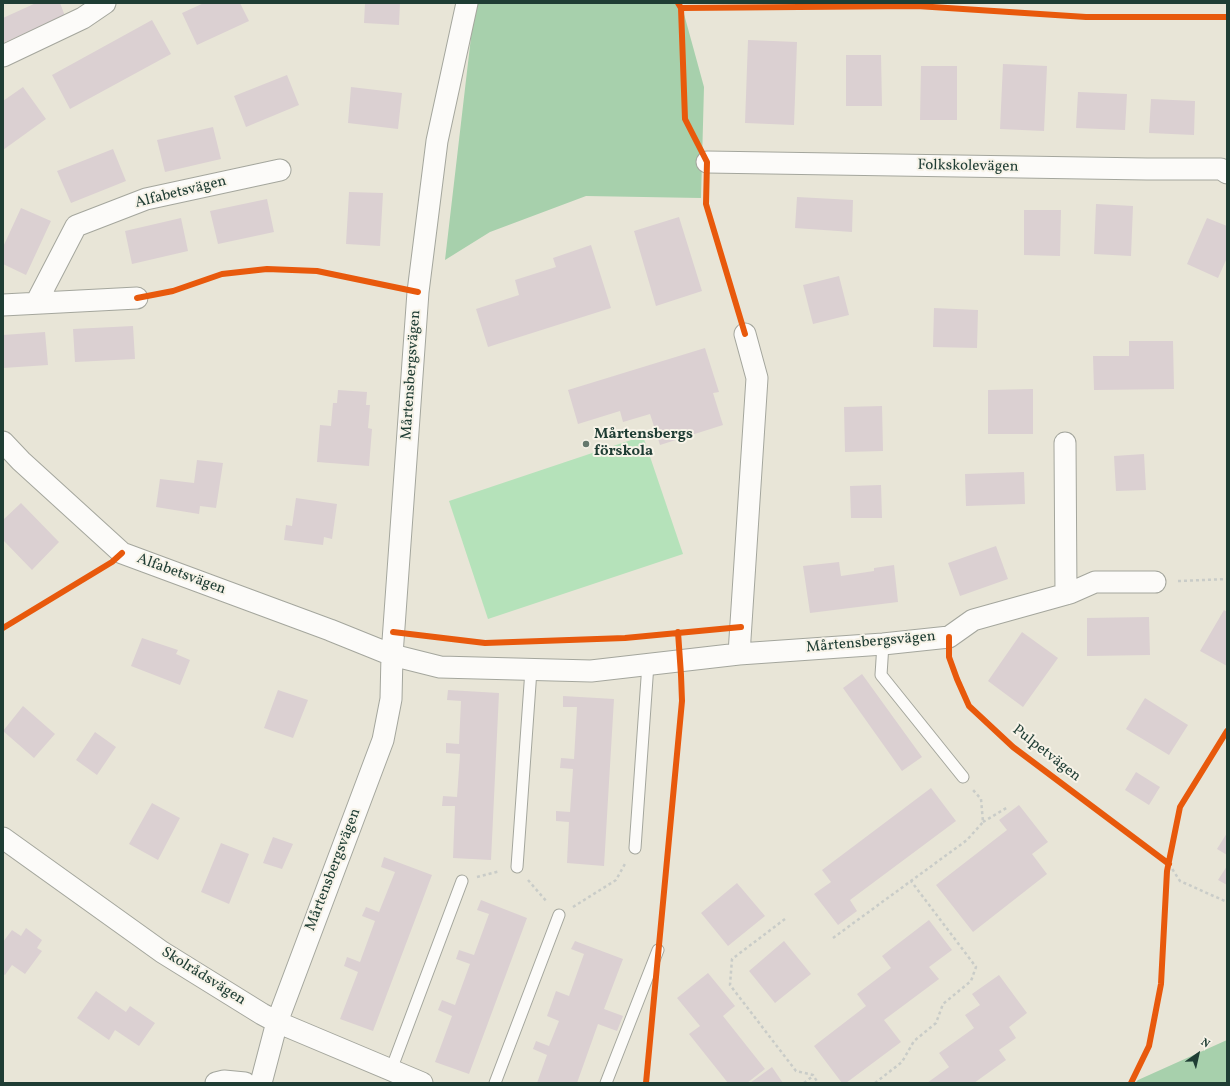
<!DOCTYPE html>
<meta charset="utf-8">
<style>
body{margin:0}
#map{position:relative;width:1230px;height:1086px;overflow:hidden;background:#e8e5d7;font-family:Vollkorn,serif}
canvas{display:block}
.frame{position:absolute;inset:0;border:4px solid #1f3d34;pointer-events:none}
.north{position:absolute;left:1178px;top:1034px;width:40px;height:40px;-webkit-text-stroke:3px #f7f3e8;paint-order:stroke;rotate:34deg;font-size:11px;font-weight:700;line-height:16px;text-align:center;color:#1f3d34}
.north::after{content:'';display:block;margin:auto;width:14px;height:18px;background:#1f3d34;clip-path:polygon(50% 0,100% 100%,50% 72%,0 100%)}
</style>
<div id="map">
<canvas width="1230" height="1086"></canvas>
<div class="frame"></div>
<div class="north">N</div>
</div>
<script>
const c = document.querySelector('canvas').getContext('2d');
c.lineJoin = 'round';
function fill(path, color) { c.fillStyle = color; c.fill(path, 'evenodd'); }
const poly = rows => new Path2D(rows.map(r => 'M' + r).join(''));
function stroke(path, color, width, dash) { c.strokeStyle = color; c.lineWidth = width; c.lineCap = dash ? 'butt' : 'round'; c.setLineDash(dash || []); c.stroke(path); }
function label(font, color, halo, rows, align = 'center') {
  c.font = font + ' Vollkorn,serif'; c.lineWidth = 4; c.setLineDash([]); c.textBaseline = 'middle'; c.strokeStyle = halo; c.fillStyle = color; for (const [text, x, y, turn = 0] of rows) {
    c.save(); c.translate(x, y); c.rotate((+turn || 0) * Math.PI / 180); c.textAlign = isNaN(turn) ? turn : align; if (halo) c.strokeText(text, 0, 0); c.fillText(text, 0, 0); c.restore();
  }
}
const green = poly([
 [643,436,683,554,488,619,449,501]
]);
const forest = poly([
 [475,3,681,3,704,87,701,198,586,196,490,232,445,260],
 [1227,1040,1227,1083,1135,1083,1138,1080]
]);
const building = poly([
 [36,3,60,3,65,16,3,43,3,18],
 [204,3,240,3,249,21,197,45,182,13],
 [365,3,400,3,399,25,364,23],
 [152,20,171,54,70,109,52,75],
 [748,40,797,42,794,125,745,123],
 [846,55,881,55,882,106,846,106],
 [1003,64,1047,66,1044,131,1000,129],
 [921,66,957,66,957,120,920,120],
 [287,75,299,105,246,127,234,96],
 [23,87,46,119,3,150,3,101],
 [351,87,402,93,398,129,348,123],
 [1078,92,1127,94,1125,130,1076,128],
 [1151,99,1195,101,1194,135,1149,133],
 [213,127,221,159,165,172,157,140],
 [113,149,126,181,71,203,57,171],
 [349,192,383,193,380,246,346,244],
 [797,197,853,200,852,232,795,228],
 [267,199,274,232,218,244,210,211],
 [1096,204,1133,206,1131,256,1094,254],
 [21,208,51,221,26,275,3,264,3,247],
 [1024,210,1061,210,1060,256,1024,255],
 [679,217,702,291,656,306,634,231],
 [181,218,188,251,132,264,125,231],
 [1207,218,1227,226,1227,258,1218,278,1187,264],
 [591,245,611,308,488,347,476,309,519,295,515,280,556,267,553,258],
 [839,276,849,315,813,324,803,285],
 [934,308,978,310,977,348,933,347],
 [133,326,135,359,75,362,73,329],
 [45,332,48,365,3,368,3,335],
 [1129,341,1173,341,1174,389,1094,390,1093,356,1129,356],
 [705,348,719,392,713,393,723,425,660,445,650,414,623,422,620,411,578,424,568,390],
 [1033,389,1033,434,988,434,988,390],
 [338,390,367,392,366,405,370,405,368,428,372,429,369,466,317,462,320,425,331,426,333,403,337,403],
 [882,406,883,451,845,452,844,407],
 [1144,454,1146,490,1116,491,1114,456],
 [197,460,223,463,216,508,200,506,199,514,156,507,160,479,194,483],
 [1024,472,1025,504,966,506,965,474],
 [881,485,882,518,851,518,850,486],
 [296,498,337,504,332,539,324,537,323,545,284,540,286,525,292,526],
 [21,503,59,542,32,570,3,540,3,520],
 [996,546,1008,579,960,596,948,563],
 [839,562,841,576,874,571,874,568,894,565,898,602,810,613,803,566],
 [1224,610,1227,612,1227,666,1200,651],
 [1149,617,1150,655,1087,656,1087,618],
 [1022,632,1058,658,1023,707,988,681],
 [142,638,178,650,176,654,190,660,180,685,131,666],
 [862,674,922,757,902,771,843,688],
 [278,690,308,700,293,738,264,728],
 [448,690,499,693,491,860,453,858,455,806,442,806,443,796,457,797,460,754,446,753,446,743,459,744,461,701,447,700],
 [563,696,614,699,604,866,567,863,569,822,556,821,556,811,570,812,573,769,560,768,561,758,574,759,577,707,563,707],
 [1145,698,1188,725,1169,755,1126,729],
 [23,706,55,734,34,758,3,731],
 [95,732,116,747,97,775,76,760],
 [1136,772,1160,787,1149,805,1125,790],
 [931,788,956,821,850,900,857,911,838,925,814,894,831,882,822,870],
 [152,803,180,818,158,860,129,844],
 [1019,805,1048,842,1032,854,1047,874,973,932,936,885,1007,830,999,820],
 [1227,833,1227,855,1217,849],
 [273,837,293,844,282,869,263,863],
 [221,843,249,854,229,904,201,892],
 [384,857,432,875,373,1031,340,1019,358,972,344,966,347,957,360,962,375,921,362,916,366,907,379,912,395,872,381,867],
 [1227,866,1227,885,1218,880],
 [737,883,765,916,728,946,701,913],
 [481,900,527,918,469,1074,435,1062,452,1016,438,1010,442,1000,455,1005,470,964,456,959,459,950,474,955,489,914,477,910],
 [929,920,952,950,929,967,939,979,884,1020,901,1042,846,1083,842,1083,814,1046,866,1006,857,994,891,968,882,956],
 [26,928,42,940,37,948,42,951,25,974,12,965,5,975,3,974,3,942,12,930,21,936],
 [575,941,623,959,604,1009,623,1016,617,1031,598,1024,577,1083,537,1083,547,1055,533,1049,536,1041,549,1046,559,1021,547,1016,556,991,569,996,584,954,571,949],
 [784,941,811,974,775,1003,749,971],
 [708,973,735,1006,723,1016,765,1069,747,1083,728,1083,689,1034,700,1026,677,998],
 [999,975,1027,1013,1009,1027,1016,1038,999,1050,1006,1060,974,1083,927,1083,949,1067,939,1053,974,1028,965,1015,980,1005,972,994],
 [96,991,126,1012,130,1006,155,1023,139,1046,115,1030,109,1040,77,1018],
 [772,1067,783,1083,750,1083]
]);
const path = poly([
 [917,6,917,3],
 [1178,581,1227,579],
 [983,822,1008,807],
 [1169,864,1180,881,1227,902],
 [477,877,500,871],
 [528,880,547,902],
 [573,907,616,880,626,862],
 [785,919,732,959,730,985,796,1071,813,1075,818,1083],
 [833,938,967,840,983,822,981,799,973,790],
 [804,1083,813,1076],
 [875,1083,902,1062,914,1041,936,1023,943,1004,971,981,976,967,911,881]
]);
const service = poly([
 [883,644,881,675,963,777],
 [635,848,648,664],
 [517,867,531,670],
 [391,1070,462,881],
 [495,1083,559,915],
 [606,1083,658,950]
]);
const minor = poly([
 [3,56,83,18,105,3],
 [707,162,1147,169,1221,169,1227,173],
 [36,303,76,226,146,199,280,170],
 [3,305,137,298],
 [3,442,21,461,122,553,330,630,392,655,440,667,591,671,739,654,883,644,949,637,973,620,1070,593,1095,582,1155,582],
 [1065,443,1066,594],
 [739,654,757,378,745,334],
 [3,838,162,952,262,1014,277,1022,422,1083],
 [216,1083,224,1081,245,1083],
 [261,1083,277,1022,383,740,391,699,392,655,418,292,437,141,467,3]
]);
const cycleway = poly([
 [678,3,681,8,917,6,1086,17,1227,17],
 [681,8,685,119,707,162,706,204,745,334],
 [137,298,173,291,222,274,267,269,317,271,418,292],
 [3,628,112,562,122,553],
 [393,632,485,643,625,638,741,627],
 [949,637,949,657,957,679,969,706,1013,747,1169,864],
 [646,1083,682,701,681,675,678,632],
 [1131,1083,1149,1046,1161,984,1167,871,1180,807,1227,731]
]);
const markers = [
 [586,444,4,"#65786d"]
];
const streetNames = [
 ["Folkskolevägen",968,167,1],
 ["Alfabetsvägen",181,193,-14],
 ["Mårtensbergsvägen",412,375,-86],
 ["Alfabetsvägen",181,575,20],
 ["Mårtensbergsvägen",871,643,-5],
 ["Pulpetvägen",1046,754,38],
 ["Mårtensbergsvägen",334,870,-69],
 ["Skolrådsvägen",203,977,32]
];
const poiNames = [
 ["Mårtensbergs",594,435],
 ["förskola",594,452]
];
fill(green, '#b5e2ba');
fill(forest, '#a7d0ac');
fill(building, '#dbd0d2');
stroke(service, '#a4a69d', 13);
stroke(minor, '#a4a69d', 23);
stroke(path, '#c9ccc8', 2.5, [3, 3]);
stroke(service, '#fcfbf9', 11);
stroke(minor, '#fcfbf9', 21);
stroke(cycleway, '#e8590c', 6);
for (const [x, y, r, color] of markers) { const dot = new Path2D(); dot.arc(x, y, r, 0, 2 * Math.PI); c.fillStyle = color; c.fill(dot); stroke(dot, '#f7f3e8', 1.5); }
label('15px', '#1f3d34', '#f7f3e8', streetNames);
label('bold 15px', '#1f3d34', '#f7f3e8', poiNames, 'left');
</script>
